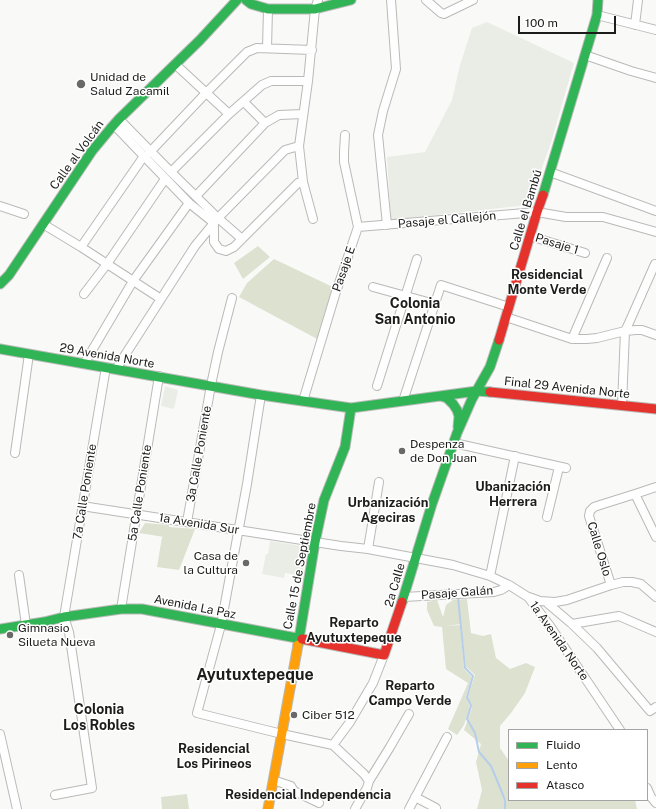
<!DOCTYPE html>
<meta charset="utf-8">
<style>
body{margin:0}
#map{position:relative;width:656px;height:809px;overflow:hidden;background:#f9faf7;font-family:"Public Sans",sans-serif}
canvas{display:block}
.legend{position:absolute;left:508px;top:729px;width:140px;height:72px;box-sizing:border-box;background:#fff;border:1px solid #a4a4a4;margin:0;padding:5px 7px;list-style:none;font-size:12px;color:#1c1c1b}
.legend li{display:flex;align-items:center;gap:8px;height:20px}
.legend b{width:20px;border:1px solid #a4a4a4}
.scale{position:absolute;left:518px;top:16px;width:98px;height:18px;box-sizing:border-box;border:2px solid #1c1c1b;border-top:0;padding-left:5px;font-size:12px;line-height:14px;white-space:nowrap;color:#1c1c1b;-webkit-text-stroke:3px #fff;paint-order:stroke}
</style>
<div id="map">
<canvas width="656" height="809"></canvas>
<ul class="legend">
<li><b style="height:5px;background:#30b455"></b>Fluido</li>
<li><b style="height:5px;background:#ff9f0a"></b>Lento</li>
<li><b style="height:5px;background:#e5322d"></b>Atasco</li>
</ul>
<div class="scale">100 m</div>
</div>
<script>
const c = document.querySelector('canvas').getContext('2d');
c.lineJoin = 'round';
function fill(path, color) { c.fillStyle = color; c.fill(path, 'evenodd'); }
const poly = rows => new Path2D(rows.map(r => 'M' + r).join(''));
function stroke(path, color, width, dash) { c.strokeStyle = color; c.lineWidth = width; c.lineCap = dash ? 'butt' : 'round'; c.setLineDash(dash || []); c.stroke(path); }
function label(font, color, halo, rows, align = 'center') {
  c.font = font + ' "Public Sans",sans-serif'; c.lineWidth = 3; c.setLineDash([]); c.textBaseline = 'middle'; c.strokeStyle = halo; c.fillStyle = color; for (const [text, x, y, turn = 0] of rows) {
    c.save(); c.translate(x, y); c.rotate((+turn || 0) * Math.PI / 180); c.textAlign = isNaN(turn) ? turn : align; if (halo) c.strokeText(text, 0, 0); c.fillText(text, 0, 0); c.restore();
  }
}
const built = poly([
 [487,22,574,63,550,146,528,205,391,220,387,157,425,152,452,100,460,65,472,28],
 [165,386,178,390,174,409,161,406],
 [270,541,302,546,305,548,306,552,302,576,285,573,284,578,262,574,266,554,268,554]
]);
const green = poly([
 [258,246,270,257,243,279,234,263],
 [274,259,337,289,319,340,239,297,247,283],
 [145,523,169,525,169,527,195,529,179,570,157,567,162,537,164,537,139,533],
 [467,599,471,633,483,636,491,634,496,658,510,669,526,663,535,667,525,693,511,713,500,726,500,748,509,761,509,800,635,800,637,809,477,809,482,790,476,762,481,744,464,730,472,708,468,696,475,675,466,667,461,624,446,626,460,625,464,669,472,677,466,696,470,708,464,725,457,735,448,729,468,683,446,669,442,627,434,626,427,610,427,602,437,600,443,617,446,605,453,600],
 [187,794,189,809,162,809,161,797]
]);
const stream = poly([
 [458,597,465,668,473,676,467,697,471,706,467,719,475,733,479,752,491,766,501,790,505,800,505,809]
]);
const street = poly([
 [426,0,441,13,444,14,473,0],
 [597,15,656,30],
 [635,25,638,0],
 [267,48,268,9],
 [585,55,631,71,656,78],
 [175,64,229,114],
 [244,102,265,123],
 [119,119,171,172,218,218,242,239],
 [114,125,189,203,214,223,214,242,219,249,226,251,234,247,298,183,303,182],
 [150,152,206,93,247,52,257,48,312,50],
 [171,172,229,114,262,85,271,81,308,81],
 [550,172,656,211],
 [196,196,265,123,279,115,303,114],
 [0,206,24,214],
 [313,219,303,182,299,146,308,81,315,9,318,0],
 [43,224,81,247,161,299],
 [387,225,378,135,383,111,396,69,391,0],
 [358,227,537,212,566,217,603,217,656,232],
 [530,236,585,253],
 [81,247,144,156],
 [373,287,435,304],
 [84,294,107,264,165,179],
 [506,317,572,339,587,339,597,338,625,331,636,330,642,330,656,335],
 [572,339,607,258],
 [84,364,133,281,189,203],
 [116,369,195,246,218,218,285,150,299,146],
 [377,386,417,259],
 [261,395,247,484,221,625,197,713,282,734,333,745],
 [303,401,335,295,358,227,344,162,344,152,345,135],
 [403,401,441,285,509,307],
 [622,405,625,331,628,325,655,264],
 [454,443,566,468],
 [15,453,29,354],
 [635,494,656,537],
 [82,506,341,546,368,549,453,565,490,576,509,585,528,597,550,626,620,730],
 [547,517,559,467],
 [187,522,211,385,218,352,232,298],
 [368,549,379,482],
 [19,575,26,625],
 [490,576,515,456],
 [611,585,589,516,590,511,594,507,600,505,635,494,656,487],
 [404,597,494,592,501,590,509,585],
 [529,597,540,601,555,602,567,600,611,585,623,582,632,582,641,584,656,597],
 [546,602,572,624,597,648,650,711,656,707],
 [121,609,159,376],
 [572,624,619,616,656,632],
 [0,734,17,809],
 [333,745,350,722,373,683,384,655],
 [333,745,364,774,369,781],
 [273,780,291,786,294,791,319,803],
 [647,788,651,797,656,803],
 [55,795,92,788,69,632,64,617,106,367],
 [415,797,436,808],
 [355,809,367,788,369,781,390,747,409,714],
 [409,809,447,737]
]);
const fast = poly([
 [246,0,251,4,268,9,315,9,351,0],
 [543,195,597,15,598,0],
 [0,284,9,275,92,151,111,128,119,119,200,40,237,0],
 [0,349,261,395,351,408,477,391,490,392],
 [441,396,447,398,453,404,457,410,459,416,458,427],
 [402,602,432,504,457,433,472,399,490,367,499,340],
 [0,629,44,622,64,617,121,609,142,609,302,639],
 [298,645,315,542,324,500,345,447,351,408]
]);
const slow = poly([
 [268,809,298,645]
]);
const jam = poly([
 [499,340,537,212,543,195],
 [490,392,656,409],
 [302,639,384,655,402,602]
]);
const markers = [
 [81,84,5,"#696a68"],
 [402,451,4,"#696a68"],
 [246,563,4,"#696a68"],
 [10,635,4,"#696a68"],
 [294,715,4,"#696a68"]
];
const poiNames = [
 ["Unidad de",90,77],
 ["Salud Zacamil",90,91],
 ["Despenza",410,444],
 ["de Don Juan",410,458],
 ["Casa de",238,556,"right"],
 ["la Cultura",238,570,"right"],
 ["Gimnasio",18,628],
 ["Silueta Nueva",18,642],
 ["Ciber 512",302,715]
];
const streetNames = [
 ["Calle al Volcán",77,155,-54],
 ["Calle el Bambú",526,210,-73],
 ["Pasaje el Callejón",447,220,-5],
 ["Pasaje 1",557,244,17],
 ["Pasaje E",344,269,-71],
 ["29 Avenida Norte",107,356,10],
 ["Final 29 Avenida Norte",567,388,6],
 ["3a Calle Poniente",199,454,-80],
 ["7a Calle Poniente",85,492,-81],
 ["5a Calle Poniente",140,493,-81],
 ["1a Avenida Sur",199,524,9],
 ["Calle Oslo",599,549,73],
 ["Calle 15 de Septiembre",300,566,-79],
 ["2a Calle",395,585,-74],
 ["Pasaje Galán",457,593,-4],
 ["Avenida La Paz",195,607,11],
 ["1a Avenida Norte",559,641,55]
];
const neighbourhoodNames = [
 ["Residencial",547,275],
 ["Monte Verde",547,290],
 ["Ubanización",513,487],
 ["Herrera",513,502],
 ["Urbanización",388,503],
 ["Ageciras",388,518],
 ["Reparto",354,623],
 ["Ayutuxtepeque",354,638],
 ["Reparto",410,686],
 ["Campo Verde",410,701],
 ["Residencial",214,749],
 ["Los Pirineos",214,764],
 ["Residencial Independencia",308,795]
];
const quarterNames = [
 ["Colonia",415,304],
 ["San Antonio",415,320],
 ["Colonia",99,710],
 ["Los Robles",99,726]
];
const districtNames = [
 ["Ayutuxtepeque",255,675]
];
fill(built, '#eaede5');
fill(green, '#dde1d0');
stroke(stream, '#b5cee9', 2);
stroke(street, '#b9bab8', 10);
stroke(fast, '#b9bab8', 11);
stroke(slow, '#b9bab8', 11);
stroke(jam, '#b9bab8', 11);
stroke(street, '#fefefe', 8);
stroke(fast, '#30b455', 9);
stroke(slow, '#ff9f0a', 9);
stroke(jam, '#e5322d', 9);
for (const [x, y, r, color] of markers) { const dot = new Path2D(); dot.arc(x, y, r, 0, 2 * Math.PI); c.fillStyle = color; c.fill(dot); stroke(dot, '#fff', 1.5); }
label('12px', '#1c1c1b', '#fff', poiNames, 'left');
label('12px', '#1c1c1b', '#fff', streetNames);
label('bold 13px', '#1c1c1b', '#fff', neighbourhoodNames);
label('bold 14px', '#1c1c1b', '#fff', quarterNames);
label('bold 16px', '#1c1c1b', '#fff', districtNames);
</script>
